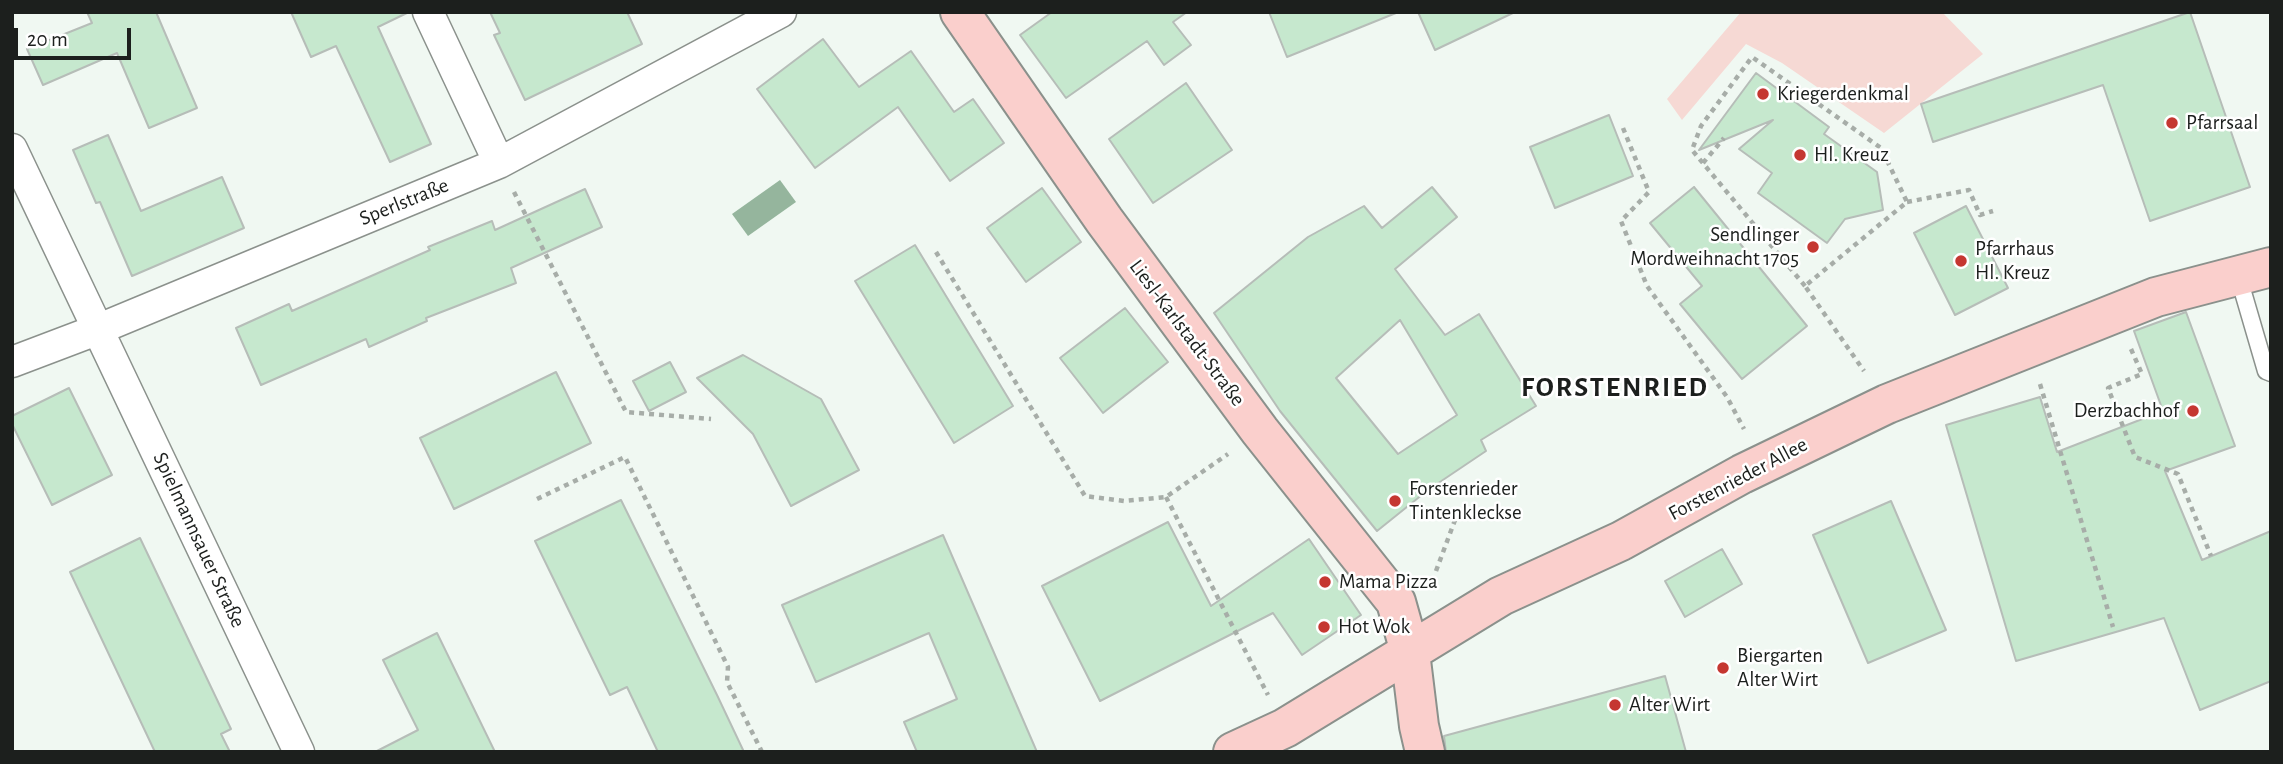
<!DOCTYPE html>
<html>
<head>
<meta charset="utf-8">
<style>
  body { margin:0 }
  #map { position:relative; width:2283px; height:764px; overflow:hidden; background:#f0f8f2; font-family:"Alegreya Sans",sans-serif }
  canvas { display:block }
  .frame { position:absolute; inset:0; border:14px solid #1c1f1d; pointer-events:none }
  .scale { position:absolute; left:14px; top:28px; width:117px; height:32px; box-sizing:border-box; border:4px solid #1c1f1d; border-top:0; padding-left:9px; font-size:21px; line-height:24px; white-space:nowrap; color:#1c1f1d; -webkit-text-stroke:5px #fff; paint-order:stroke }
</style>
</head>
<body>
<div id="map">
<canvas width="2283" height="764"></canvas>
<div class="frame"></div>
<div class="scale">20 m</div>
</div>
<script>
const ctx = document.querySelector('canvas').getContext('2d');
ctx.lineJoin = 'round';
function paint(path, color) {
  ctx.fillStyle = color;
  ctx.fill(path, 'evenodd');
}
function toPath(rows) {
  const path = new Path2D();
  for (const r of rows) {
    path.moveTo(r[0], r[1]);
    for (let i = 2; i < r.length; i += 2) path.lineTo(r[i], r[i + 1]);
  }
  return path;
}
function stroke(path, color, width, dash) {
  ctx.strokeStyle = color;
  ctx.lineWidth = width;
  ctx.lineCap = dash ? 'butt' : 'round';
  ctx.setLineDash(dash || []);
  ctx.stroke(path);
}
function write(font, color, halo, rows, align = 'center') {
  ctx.font = font + ' "Alegreya Sans",sans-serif';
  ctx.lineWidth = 5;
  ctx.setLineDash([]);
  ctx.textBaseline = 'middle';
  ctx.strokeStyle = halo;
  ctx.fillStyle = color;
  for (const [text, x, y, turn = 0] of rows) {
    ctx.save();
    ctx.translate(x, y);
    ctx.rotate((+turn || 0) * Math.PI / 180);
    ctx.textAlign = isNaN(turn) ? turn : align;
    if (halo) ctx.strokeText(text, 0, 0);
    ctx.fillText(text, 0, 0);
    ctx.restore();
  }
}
paint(toPath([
  [1741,12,1942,12,1983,54,1884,133,1782,63,1746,44,1682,120,1667,99]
]), '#f6d9d4');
paint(toPath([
  [780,180,796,202,748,236,732,214]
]), '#95b59d');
const building = toPath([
  [87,12,156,12,197,108,149,128,117,53,43,85,27,49,92,23,87,12],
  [291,12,409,12,378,27,431,144,390,162,336,46,311,57,291,12],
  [490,12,627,12,642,44,525,100,494,35,500,33,490,12],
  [1052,12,1187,12,1173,22,1191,45,1164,65,1147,41,1066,98,1020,35,1052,12],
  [1269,12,1396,12,1396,13,1287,57,1269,12],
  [1418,12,1515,12,1435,50,1418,12],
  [2190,12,2250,187,2150,221,2103,85,1933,142,1921,104,2190,12],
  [823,39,859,87,911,51,954,112,973,99,1004,143,950,181,898,107,815,168,757,89,823,39],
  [1756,73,1829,127,1824,134,1877,172,1883,210,1845,219,1827,243,1758,193,1772,173,1739,149,1773,120,1699,150,1756,73],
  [1186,83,1232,150,1153,203,1109,139,1186,83],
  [1609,115,1633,176,1555,208,1530,147,1609,115],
  [108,135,141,211,222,177,244,228,132,276,100,202,96,203,73,150,108,135],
  [1432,187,1457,217,1395,269,1445,335,1479,314,1536,406,1481,440,1486,451,1428,490,1377,531,1280,411,1214,313,1308,237,1364,206,1382,228,1432,187],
  [1400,320,1457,415,1398,454,1336,378,1400,320],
  [1694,187,1807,326,1742,379,1680,304,1702,286,1650,223,1694,187],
  [1042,188,1081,242,1026,282,987,228,1042,188],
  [585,189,602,227,511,268,516,283,426,318,427,321,369,347,366,339,261,385,236,328,289,304,292,311,430,250,428,247,492,221,495,230,585,189],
  [1966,206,2008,288,1955,315,1914,233,1966,206],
  [915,245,1013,406,954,443,855,281,915,245],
  [1125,308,1168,362,1103,413,1060,358,1125,308],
  [2186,312,2235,446,2165,471,2202,560,2271,531,2271,681,2200,710,2164,618,2016,661,1946,425,2040,397,2057,452,2163,411,2134,331,2186,312],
  [743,355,821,399,859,470,791,506,753,434,697,378,743,355],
  [670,362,686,392,649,411,633,381,670,362],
  [556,372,591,443,454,509,420,438,556,372],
  [69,388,112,475,52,505,12,424,12,416,69,388],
  [621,500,717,695,744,752,658,752,627,687,610,695,535,541,621,500],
  [1891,501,1946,630,1868,663,1813,535,1891,501],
  [1168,522,1211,606,1309,539,1361,615,1302,655,1273,613,1100,701,1042,586,1168,522],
  [943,535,1037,752,917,752,904,722,957,699,929,633,816,682,782,605,943,535],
  [140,538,231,729,221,734,230,752,155,752,70,572,140,538],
  [1722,549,1742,584,1685,617,1665,581,1722,549],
  [437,633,495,752,375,752,418,730,383,660,437,633],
  [1665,676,1686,752,1446,752,1444,736,1665,676]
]);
paint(building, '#c6e8ce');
stroke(building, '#b6bdb8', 2);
const lane = toPath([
  [2238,275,2266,371,2271,373]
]);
const street = toPath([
  [428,12,499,163],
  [12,149,299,752],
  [12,362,99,329,499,163,781,12]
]);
const secondary = toPath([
  [960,12,1104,220,1260,431,1396,602,1410,652,1419,726,1425,752],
  [1233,752,1285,728,1501,596,1621,541,1742,474,1887,404,2156,297,2271,267]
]);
stroke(lane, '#8b918c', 19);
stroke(street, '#8b918c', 33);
stroke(secondary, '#8b918c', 42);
stroke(toPath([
  [1623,128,1649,192,1621,221,1647,286,1727,397,1744,429],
  [1703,163,1724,138],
  [514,192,626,412,711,419],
  [1907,202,1969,190,1980,215,1993,211],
  [936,252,1085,496,1124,501,1166,497,1228,454],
  [1805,286,1692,150,1701,126,1752,57,1881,148,1907,202,1805,286,1864,371],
  [2131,349,2142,374,2108,388,2135,457,2178,474,2211,556],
  [2040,384,2113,627],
  [1166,497,1268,695],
  [537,499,625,457,728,667,727,682,762,752],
  [1436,571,1458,512]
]), '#a7ada8', 4.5, [5, 5]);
stroke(lane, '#fff', 16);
stroke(street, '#fff', 30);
stroke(secondary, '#facfcc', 38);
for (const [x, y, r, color] of [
  [1763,94,7,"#c53731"],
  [2172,123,7,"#c53731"],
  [1800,155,7,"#c53731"],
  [1813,247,7,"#c53731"],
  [1961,261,7,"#c53731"],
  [2193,411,7,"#c53731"],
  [1395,501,7,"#c53731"],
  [1325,582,7,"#c53731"],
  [1324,627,7,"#c53731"],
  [1723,668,7,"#c53731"],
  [1615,705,7,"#c53731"]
]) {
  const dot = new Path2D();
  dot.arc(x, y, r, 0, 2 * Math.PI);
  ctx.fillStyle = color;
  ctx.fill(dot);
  stroke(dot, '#fff', 2.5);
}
write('21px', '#1c1f1d', '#fff', [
  ["Kriegerdenkmal",1777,94],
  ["Pfarrsaal",2186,123],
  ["Hl. Kreuz",1814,155],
  ["Sendlinger",1799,235,"right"],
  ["Mordweihnacht 1705",1799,259,"right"],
  ["Pfarrhaus",1975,249],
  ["Hl. Kreuz",1975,273],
  ["Derzbachhof",2179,411,"right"],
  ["Forstenrieder",1409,489],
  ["Tintenkleckse",1409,513],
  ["Mama Pizza",1339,582],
  ["Hot Wok",1338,627],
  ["Biergarten",1737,656],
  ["Alter Wirt",1737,680],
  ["Alter Wirt",1629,705]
], 'left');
write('21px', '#1c1f1d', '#fff', [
  ["Sperlstraße",404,202,-22],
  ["Liesl-Karlstadt-Straße",1187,333,53],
  ["Forstenrieder Allee",1738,479,-28],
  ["Spielmannsauer Straße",199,540,65]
]);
ctx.letterSpacing = '2px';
write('bold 28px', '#1c1f1d', '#fff', [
  ["FORSTENRIED",1615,388]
]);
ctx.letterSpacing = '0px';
</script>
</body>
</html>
